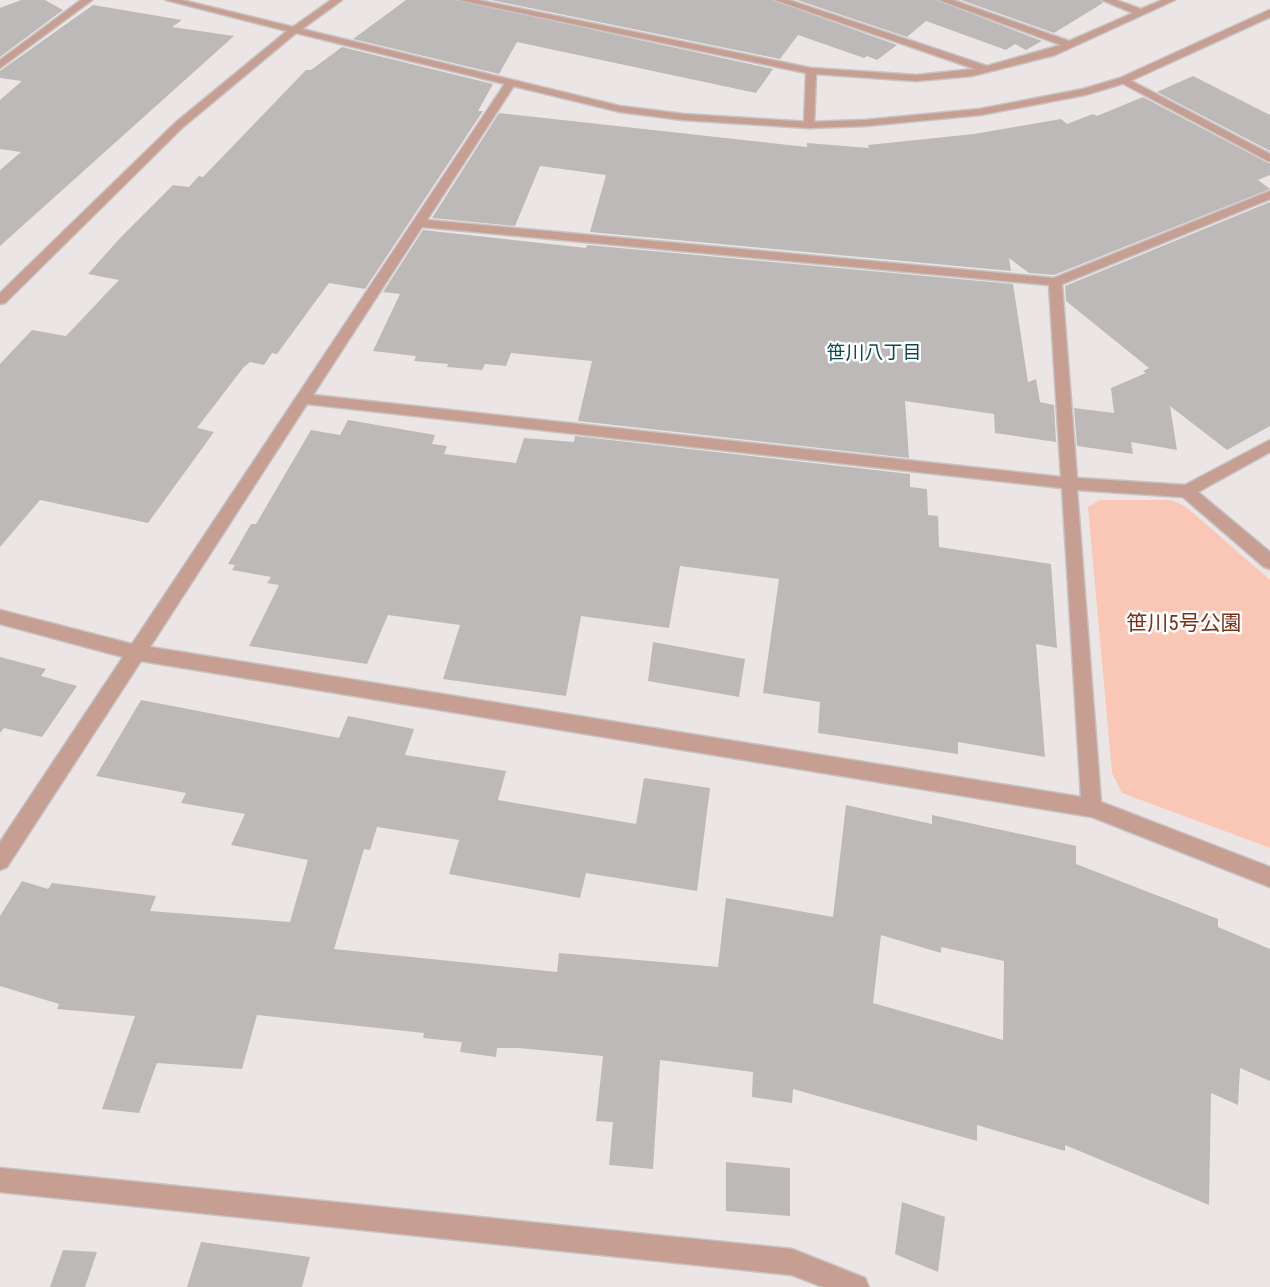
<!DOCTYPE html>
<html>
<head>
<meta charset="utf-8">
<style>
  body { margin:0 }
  canvas { display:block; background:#ebe6e5 }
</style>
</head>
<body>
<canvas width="1270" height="1287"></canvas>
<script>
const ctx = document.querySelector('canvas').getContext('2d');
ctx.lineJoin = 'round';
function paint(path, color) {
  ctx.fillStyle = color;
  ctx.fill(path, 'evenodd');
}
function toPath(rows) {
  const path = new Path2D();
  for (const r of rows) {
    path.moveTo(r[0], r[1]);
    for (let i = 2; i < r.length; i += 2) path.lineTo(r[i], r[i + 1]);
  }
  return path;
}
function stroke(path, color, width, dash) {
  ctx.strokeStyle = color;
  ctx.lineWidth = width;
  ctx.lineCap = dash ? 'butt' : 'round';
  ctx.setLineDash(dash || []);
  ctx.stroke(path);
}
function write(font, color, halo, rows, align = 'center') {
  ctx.font = font + ' "Roboto Condensed","Noto Sans JP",sans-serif';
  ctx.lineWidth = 5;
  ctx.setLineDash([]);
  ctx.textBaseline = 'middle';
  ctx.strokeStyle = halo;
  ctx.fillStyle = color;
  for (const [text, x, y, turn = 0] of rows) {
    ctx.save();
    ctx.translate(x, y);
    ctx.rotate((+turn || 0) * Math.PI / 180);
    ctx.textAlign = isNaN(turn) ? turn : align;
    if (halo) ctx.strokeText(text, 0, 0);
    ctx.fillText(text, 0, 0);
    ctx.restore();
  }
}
paint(toPath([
  [1100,500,1171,500,1185,506,1270,580,1270,848,1122,793,1112,773,1088,507]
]), '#fac7b7');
paint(toPath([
  [21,0,45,0,63,10,0,57,0,8],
  [406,0,456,0,773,69,756,93,517,42,499,74,353,39],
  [491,0,772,0,897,45,877,60,867,56,864,58,798,35,780,59],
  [797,0,936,0,1042,41,1026,50,1015,44,1006,50,926,21,907,37],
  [961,0,1100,0,1103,3,1054,33],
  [93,5,182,20,172,27,234,36,0,246,0,170,21,152,0,149,0,100,22,81,0,78,0,71],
  [342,47,493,84,478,111,483,111,365,289,329,283,277,354,272,353,264,365,250,362,243,368,197,428,214,432,148,523,40,500,0,547,0,364,32,330,66,336,119,280,88,274,120,238,173,185,189,187,199,176,203,177,306,70,311,70],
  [1193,76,1270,115,1270,151,1157,92],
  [1143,97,1270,164,1270,175,1258,180,1270,189,1054,275,1029,273,1009,258,1011,271,590,232,606,175,540,166,515,226,432,218,499,113,807,147,807,143,869,148,868,145,974,134,1061,119,1067,124,1093,114,1097,116],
  [1270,202,1270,426,1227,450,1170,406,1177,450,1131,442,1133,454,1077,446,1074,408,1114,413,1111,388,1146,373,1143,371,1149,368,1066,301,1065,286],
  [423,230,586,248,587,245,1013,284,1028,382,1036,379,1040,402,1054,405,1056,442,995,433,994,414,905,401,909,458,578,421,592,361,511,353,506,366,485,364,482,370,447,367,448,364,414,361,416,356,373,351,400,294,383,292],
  [348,420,435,435,432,444,447,446,444,454,516,463,524,438,574,442,575,436,910,474,910,487,927,489,928,515,938,516,939,547,1051,564,1057,648,1036,644,1045,757,958,742,958,754,818,733,820,702,763,693,779,579,680,566,669,628,581,616,566,696,443,679,460,625,388,615,367,664,249,646,279,585,267,583,271,577,232,570,235,565,228,564,251,524,256,524,311,430,340,435],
  [653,642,745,659,739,697,648,681],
  [0,657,46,669,41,676,77,686,42,737,4,728,0,733],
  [141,700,339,738,348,716,414,729,405,755,506,771,498,800,636,824,644,778,710,788,697,891,586,873,580,898,449,874,459,840,377,827,370,850,364,849,334,949,557,972,559,953,718,967,726,898,833,917,846,805,932,824,932,815,1076,846,1076,864,1218,919,1218,927,1270,949,1270,1081,1240,1068,1238,1105,1211,1093,1209,1205,1065,1145,1065,1151,977,1125,977,1141,793,1089,792,1103,752,1097,753,1072,660,1060,653,1169,609,1165,613,1122,596,1121,603,1056,519,1048,497,1048,496,1057,460,1052,462,1042,423,1038,424,1033,257,1015,242,1069,157,1063,139,1113,102,1109,135,1016,57,1009,59,1004,0,986,0,916,22,881,48,889,52,883,156,896,150,911,290,922,308,860,231,845,245,814,181,803,186,793,96,776],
  [881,935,941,953,941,947,1004,961,1003,1040,873,1003],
  [726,1162,790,1168,790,1216,726,1211],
  [902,1202,945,1217,938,1272,895,1254],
  [201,1242,310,1257,302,1287,187,1287],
  [63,1250,97,1252,85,1287,50,1287]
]), '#bdb9b8');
const service = toPath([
  [459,0,478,0,811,68,916,75,975,69,775,0,789,0,987,66,1061,45,939,0,953,0,1069,41,1133,13,1102,0,1116,0,1141,9,1162,0,1175,0,1055,55,972,76,916,81,816,74,814,125,809,128,804,125,806,73,459,0]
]);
const minor = toPath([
  [81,0,92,0,0,68,0,60,81,0],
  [1124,77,1270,154,1270,162,1120,82,1119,80,1124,77],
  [506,82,515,84,427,220,1054,278,1270,191,1270,199,1062,284,1077,478,1185,485,1270,440,1270,452,1198,492,1270,552,1270,569,1264,567,1183,497,1077,490,1101,802,1270,867,1270,887,1092,817,141,661,7,867,0,870,0,842,123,657,0,624,0,610,132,644,506,82],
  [422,227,1049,285,1061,477,313,395,422,227],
  [307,404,1062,488,1081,797,150,647,307,404],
  [0,1168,792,1249,865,1278,869,1287,823,1287,792,1275,0,1192,0,1168]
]);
const tertiary = toPath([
  [166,0,182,0,293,27,331,0,342,0,302,29,620,106,683,114,809,122,865,120,980,109,1083,89,1120,78,1267,11,1270,10,1270,17,1128,82,1085,95,980,115,865,126,809,128,683,120,620,112,296,33,183,127,5,303,0,304,0,293,175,123,287,31,166,0]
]);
stroke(service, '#c7c3c2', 3);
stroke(minor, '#c7c3c2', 3);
stroke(tertiary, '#c7c3c2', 3);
paint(service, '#c69e92');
paint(minor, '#c69e92');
paint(tertiary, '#c69e92');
write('19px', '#0a4952', '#fff', [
  ["笹川八丁目",874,354]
]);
write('21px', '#7e3017', '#fff', [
  ["笹川5号公園",1184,625]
]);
</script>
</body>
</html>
